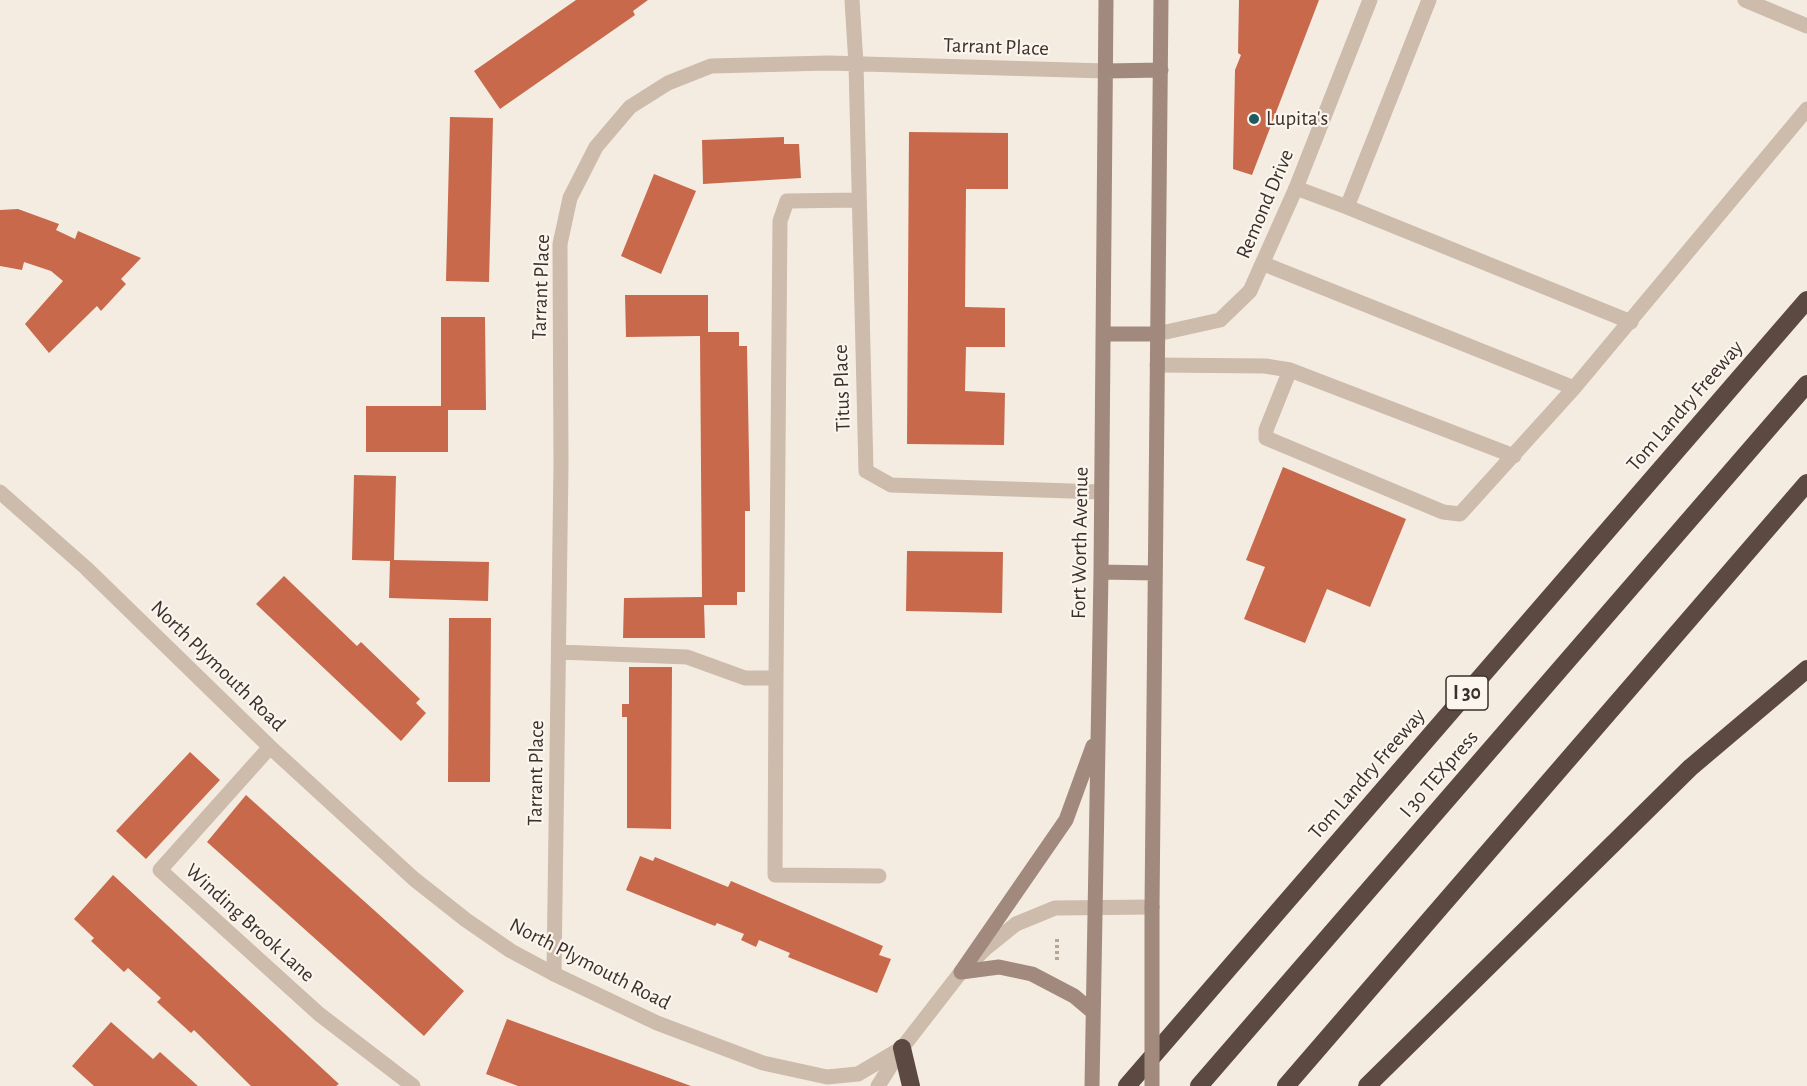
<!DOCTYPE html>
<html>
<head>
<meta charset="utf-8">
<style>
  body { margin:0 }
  canvas { display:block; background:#f4ebe1 }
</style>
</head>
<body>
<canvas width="1807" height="1086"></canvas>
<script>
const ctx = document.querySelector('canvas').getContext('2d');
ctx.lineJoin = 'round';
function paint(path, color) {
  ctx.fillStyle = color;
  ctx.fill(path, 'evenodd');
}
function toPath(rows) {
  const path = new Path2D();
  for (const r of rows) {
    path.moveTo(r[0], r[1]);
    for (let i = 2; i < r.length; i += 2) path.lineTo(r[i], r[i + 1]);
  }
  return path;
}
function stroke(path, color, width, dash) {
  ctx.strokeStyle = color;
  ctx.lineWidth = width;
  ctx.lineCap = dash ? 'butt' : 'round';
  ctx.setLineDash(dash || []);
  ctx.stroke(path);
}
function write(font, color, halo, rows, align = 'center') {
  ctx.font = font + ' "Alegreya Sans",sans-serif';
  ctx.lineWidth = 4.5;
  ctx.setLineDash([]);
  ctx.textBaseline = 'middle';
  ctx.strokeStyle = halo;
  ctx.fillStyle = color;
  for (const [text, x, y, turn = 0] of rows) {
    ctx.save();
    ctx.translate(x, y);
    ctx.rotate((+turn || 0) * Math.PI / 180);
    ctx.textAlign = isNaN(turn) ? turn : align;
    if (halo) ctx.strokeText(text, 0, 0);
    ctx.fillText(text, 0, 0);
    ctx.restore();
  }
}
paint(toPath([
  [576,0,648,0,633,11,635,15,500,109,474,71],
  [1239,0,1319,0,1252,175,1233,169,1235,70,1241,55,1238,53],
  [450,117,493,118,489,282,446,281],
  [909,132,1008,133,1008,189,966,189,965,307,1005,308,1005,347,966,347,965,391,1005,393,1004,445,907,444],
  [784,137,784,144,799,144,801,178,703,184,702,140],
  [654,174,696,191,661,274,621,256],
  [18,209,59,224,56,230,75,239,78,231,141,258,121,279,126,284,101,311,97,306,49,353,25,324,63,281,51,271,24,262,22,270,0,266,0,210],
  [625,295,708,295,708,332,739,332,739,346,747,346,750,511,745,511,745,592,737,592,737,605,704,605,705,638,623,638,624,598,702,597,700,336,626,337],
  [441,317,485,317,486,410,448,410,448,452,366,452,366,406,441,406],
  [1283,467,1406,519,1370,607,1327,589,1305,643,1244,619,1265,567,1246,560],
  [354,475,396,476,394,560,489,562,488,601,389,598,390,561,352,560],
  [907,551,1003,552,1002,613,906,611],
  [284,576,357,646,361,642,420,699,416,703,426,713,401,741,256,604],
  [449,618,491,618,490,782,448,782],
  [629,667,672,667,671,829,627,828,627,717,622,717,622,704,629,704],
  [190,752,220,780,146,859,116,831],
  [246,795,464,991,424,1036,207,842],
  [640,856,653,861,655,857,728,887,731,881,883,946,879,955,891,959,877,993,788,957,790,953,759,940,756,947,741,940,744,934,717,923,715,926,626,890],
  [113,875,339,1084,336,1086,251,1086,194,1030,191,1033,157,1002,161,998,128,968,124,972,91,941,94,938,74,919],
  [507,1019,691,1086,518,1086,486,1074],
  [111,1022,153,1059,160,1052,198,1086,94,1086,72,1066]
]), '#c8694b');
stroke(toPath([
  [1057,939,1057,963]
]), '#b9a596', 4, [3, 3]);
stroke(toPath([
  [852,0,856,64,866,471,891,485,1101,492],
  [1745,0,1807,26],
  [1296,188,1347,207,1429,0],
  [1347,207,1631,322],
  [1264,264,1574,388,1807,109],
  [1157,365,1265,366,1290,370,1514,456],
  [1290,370,1266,430,1266,438,1443,512,1460,514,1574,388],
  [559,652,687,657,745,678,776,678,780,221,787,201,858,200],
  [776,678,775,875,879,876],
  [270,747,160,870,319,1014,413,1086],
  [554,974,561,465,560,244,570,198,596,147,630,107,668,83,711,66,829,63,1106,71],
  [878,1086,902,1048]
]), '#cdbbac', 15);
stroke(toPath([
  [1157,334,1220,320,1250,291,1296,188,1370,0]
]), '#cdbbac', 15);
stroke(toPath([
  [0,492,86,568,270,747,414,879,466,920,511,951,554,974,657,1023,763,1063,827,1077,858,1074,902,1048,961,972,985,949,1016,924,1055,908,1152,907]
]), '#cdbbac', 15);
stroke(toPath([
  [1106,71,1161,70],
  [1103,334,1157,334],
  [1101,572,1155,573],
  [1152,907,1161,0],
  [961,972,1066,820,1093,746],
  [961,972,999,967,1032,974,1074,996,1093,1012],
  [1092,1086,1101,572,1106,0]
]), '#a18a7d', 15);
stroke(toPath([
  [902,1048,911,1086],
  [1127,1086,1807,300],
  [1199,1086,1807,384],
  [1286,1086,1807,483],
  [1367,1086,1691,767,1807,669]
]), '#5c4a42', 18);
stroke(toPath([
  [1152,907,1152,1086]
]), '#a18a7d', 15);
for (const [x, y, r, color] of [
  [1254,119,6,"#1f5a5e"]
]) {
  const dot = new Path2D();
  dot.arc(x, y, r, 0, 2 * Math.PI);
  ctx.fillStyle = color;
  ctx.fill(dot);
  stroke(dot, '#fbf5ee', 2);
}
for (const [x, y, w] of [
  [1467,693,42]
]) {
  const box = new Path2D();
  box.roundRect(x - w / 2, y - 17, w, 34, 4.5);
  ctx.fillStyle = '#fbf5ee';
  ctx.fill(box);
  stroke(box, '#3b302b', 1.5);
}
write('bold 20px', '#3b302b', null, [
  ["I 30",1467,693]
]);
write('21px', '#3b302b', '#fbf5ee', [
  ["Tarrant Place",996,47,2],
  ["Remond Drive",1265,204,-67],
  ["Tarrant Place",541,287,-88],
  ["Titus Place",842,388,-92],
  ["Tom Landry Freeway",1685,406,-49],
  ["Fort Worth Avenue",1080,543,-89],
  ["North Plymouth Road",218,666,44],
  ["Tarrant Place",536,773,-89],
  ["Tom Landry Freeway",1367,774,-49],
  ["I 30 TEXpress",1439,774,-49],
  ["Winding Brook Lane",250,923,42],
  ["North Plymouth Road",590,964,27]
]);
write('21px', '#3b302b', '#fbf5ee', [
  ["Lupita's",1266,119]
], 'left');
</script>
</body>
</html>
